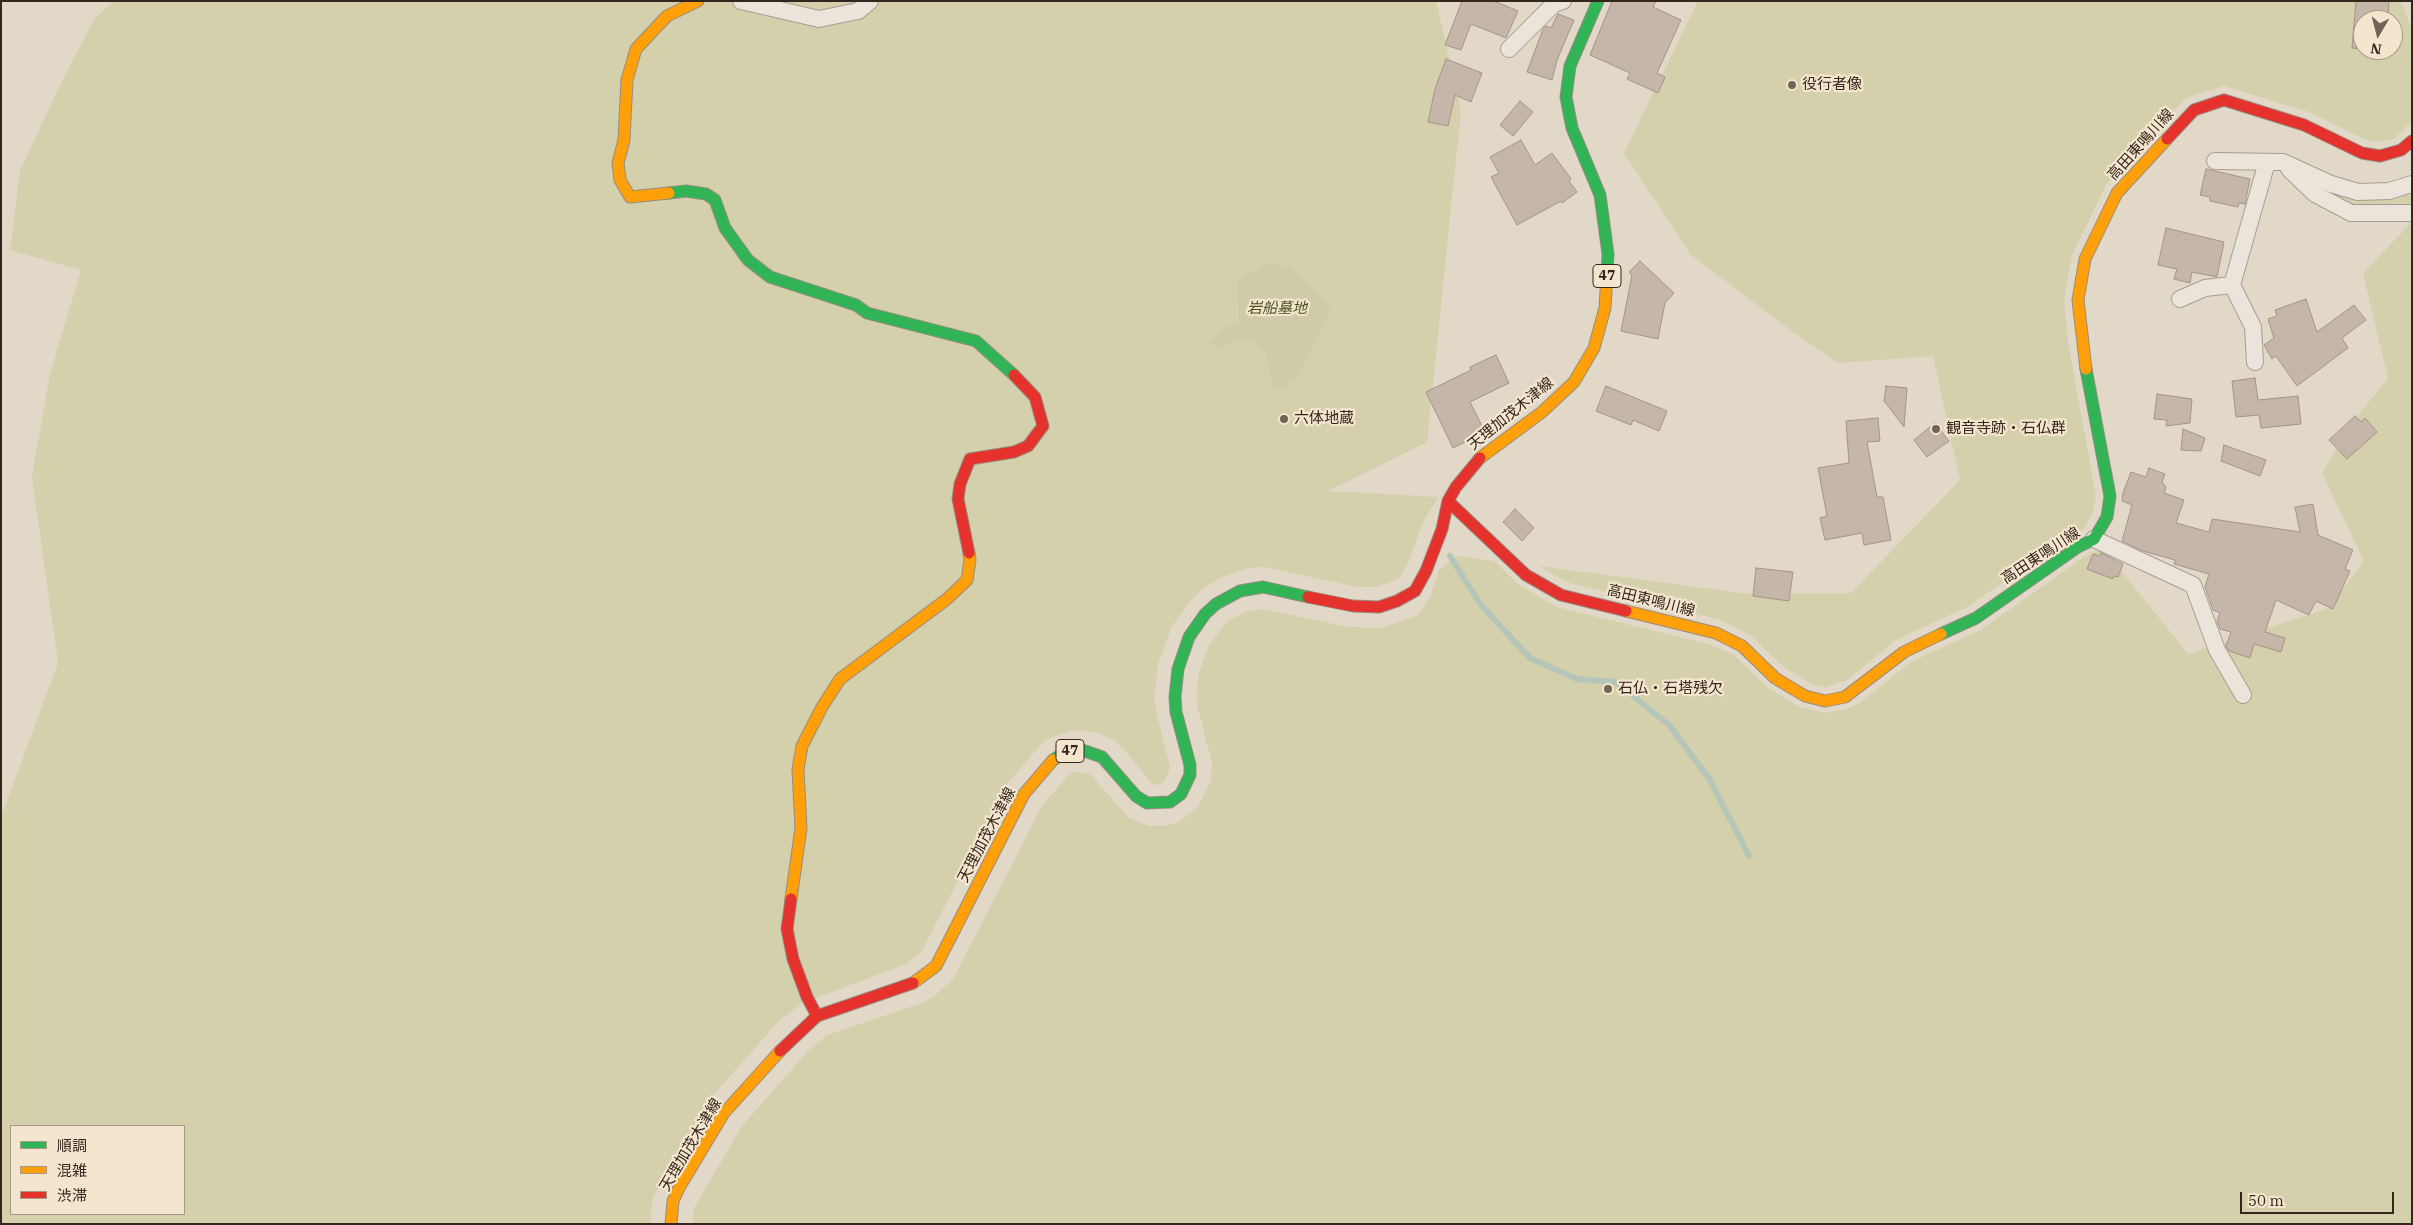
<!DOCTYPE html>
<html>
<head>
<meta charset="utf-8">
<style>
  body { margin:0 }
  #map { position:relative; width:2413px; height:1225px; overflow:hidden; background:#e2d8c8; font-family:"IBM Plex Serif","Noto Sans JP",serif }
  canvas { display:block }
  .frame { position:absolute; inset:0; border:2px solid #34261c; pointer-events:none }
  .legend { position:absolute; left:10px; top:1125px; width:175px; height:90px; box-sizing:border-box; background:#f4e6ce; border:1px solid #a79987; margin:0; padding:6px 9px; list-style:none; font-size:15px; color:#34261c }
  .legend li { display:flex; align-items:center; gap:10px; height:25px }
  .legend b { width:25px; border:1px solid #a79987 }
  .north { position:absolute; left:2353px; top:10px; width:50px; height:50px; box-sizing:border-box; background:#f4e6ce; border:1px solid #a79987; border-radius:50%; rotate:188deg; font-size:14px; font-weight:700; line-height:20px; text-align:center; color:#34261c }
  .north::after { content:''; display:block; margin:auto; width:18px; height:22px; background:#716458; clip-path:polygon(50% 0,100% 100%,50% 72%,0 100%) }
  .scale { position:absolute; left:2240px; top:1192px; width:154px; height:22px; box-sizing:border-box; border:2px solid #34261c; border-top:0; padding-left:6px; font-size:15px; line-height:18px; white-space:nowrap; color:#34261c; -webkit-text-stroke:4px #f4e6ce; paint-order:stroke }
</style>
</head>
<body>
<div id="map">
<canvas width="2413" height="1225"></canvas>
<div class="frame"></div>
<ul class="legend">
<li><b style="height:6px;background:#30b455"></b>順調</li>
<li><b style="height:6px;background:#ff9f0a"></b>混雑</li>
<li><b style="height:6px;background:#e5322d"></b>渋滞</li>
</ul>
<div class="north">N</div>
<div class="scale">50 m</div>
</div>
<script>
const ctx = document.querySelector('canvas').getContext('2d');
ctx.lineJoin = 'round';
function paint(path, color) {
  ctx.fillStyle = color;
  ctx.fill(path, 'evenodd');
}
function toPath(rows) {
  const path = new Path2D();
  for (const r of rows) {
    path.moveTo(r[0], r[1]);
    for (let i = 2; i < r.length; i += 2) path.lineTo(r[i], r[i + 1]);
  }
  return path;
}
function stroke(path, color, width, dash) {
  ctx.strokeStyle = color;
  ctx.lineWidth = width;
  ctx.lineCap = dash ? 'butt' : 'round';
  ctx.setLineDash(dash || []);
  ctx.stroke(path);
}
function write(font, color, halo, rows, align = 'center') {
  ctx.font = font + ' "IBM Plex Serif","Noto Sans JP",serif';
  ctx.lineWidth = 4.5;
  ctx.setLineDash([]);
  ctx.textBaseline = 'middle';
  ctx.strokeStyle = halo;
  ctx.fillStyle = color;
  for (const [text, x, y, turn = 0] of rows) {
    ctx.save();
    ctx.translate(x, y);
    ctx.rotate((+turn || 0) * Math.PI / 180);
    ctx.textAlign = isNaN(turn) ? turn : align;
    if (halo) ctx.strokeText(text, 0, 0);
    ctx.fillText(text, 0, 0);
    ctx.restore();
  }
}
paint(toPath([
  [114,1,1436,1,1461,111,1427,442,1328,491,1439,497,1424,520,1408,563,1400,577,1389,583,1376,587,1357,587,1264,567,1248,568,1220,578,1204,588,1190,601,1171,628,1158,665,1154,697,1157,715,1170,767,1165,781,1159,785,1152,784,1125,750,1113,740,1099,733,1083,730,1069,731,1044,741,1008,783,921,953,904,965,802,1003,778,1022,708,1101,654,1195,650,1216,651,1224,1,1224,1,817,58,663,32,477,50,374,81,270,10,250,20,171,62,81,95,18],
  [11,1126,184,1126,184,1214,11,1214],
  [1698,1,2401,1,2412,30,2412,121,2395,138,2379,142,2366,140,2309,112,2224,86,2186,98,2106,185,2072,255,2064,300,2069,348,2096,496,2093,512,2084,529,2071,535,1969,606,1896,640,1847,680,1825,687,1811,684,1784,667,1750,635,1721,620,1566,582,1539,566,1749,594,1851,593,1960,480,1933,356,1838,363,1794,333,1690,254,1624,153],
  [2363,20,2393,20,2393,50,2363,50],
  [2412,190,2412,207,2363,207,2339,201,2331,193,2365,200],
  [2412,222,2412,1224,693,1224,694,1208,742,1126,807,1052,827,1035,919,1004,933,997,953,979,1042,806,1069,775,1076,771,1090,774,1129,818,1150,826,1165,826,1179,822,1198,807,1211,780,1212,763,1198,708,1196,697,1199,673,1208,647,1221,629,1229,620,1247,611,1262,609,1349,627,1382,628,1418,615,1430,597,1439,570,1458,556,1494,561,1518,584,1557,607,1712,645,1735,656,1768,688,1800,707,1825,713,1850,708,1861,702,1911,662,1982,629,2084,557,2103,548,2188,654,2329,608,2364,561,2322,473,2356,418,2388,378,2363,273]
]), '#d4d0ab');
paint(toPath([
  [1265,263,1291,268,1331,309,1298,378,1281,389,1273,385,1265,352,1254,341,1230,341,1221,351,1209,342,1230,325,1239,325,1237,282]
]), '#cecaaa');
stroke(toPath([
  [1450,556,1481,605,1530,658,1577,679,1616,682,1670,726,1710,780,1749,856]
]), '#b5c6b9', 6);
const building = toPath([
  [1462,1,1494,1,1518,11,1506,38,1471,24,1461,50,1445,45,1462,1],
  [1612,1,1656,1,1653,7,1681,20,1657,73,1665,77,1658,93,1627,79,1630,73,1590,55,1612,1],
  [2356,1,2389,1,2388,20,2363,20,2363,49,2352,48,2356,1],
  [1558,14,1574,20,1557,60,1552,80,1527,72,1543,29,1546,26,1551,28,1558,14],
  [1446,59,1482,73,1471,102,1455,95,1448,126,1428,122,1435,89,1446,59],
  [1520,101,1533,112,1513,136,1500,125,1520,101],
  [1521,140,1535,165,1552,153,1571,179,1569,181,1577,192,1562,203,1561,201,1517,225,1491,177,1499,173,1490,157,1521,140],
  [2206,169,2250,179,2245,204,2239,203,2238,207,2210,201,2210,197,2200,195,2206,169],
  [2166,228,2224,242,2217,277,2192,272,2190,283,2174,279,2177,269,2158,265,2166,228],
  [1640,261,1674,293,1665,303,1658,339,1621,331,1632,275,1629,272,1640,261],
  [2306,299,2317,332,2354,305,2366,320,2342,338,2348,348,2297,386,2276,356,2272,359,2264,345,2274,338,2268,319,2277,316,2275,310,2306,299],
  [1496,355,1509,383,1470,402,1485,432,1453,448,1426,392,1471,370,1470,367,1496,355],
  [2255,378,2258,400,2298,396,2301,424,2261,428,2259,415,2236,417,2232,381,2255,378],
  [1606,386,1667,411,1659,431,1633,420,1631,425,1596,411,1606,386],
  [1886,386,1907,388,1904,427,1884,401,1886,386],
  [2157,394,2192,399,2190,423,2166,426,2167,420,2154,419,2157,394],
  [2355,416,2361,422,2365,418,2377,432,2347,459,2329,440,2355,416],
  [1878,418,1880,441,1867,442,1877,497,1883,497,1891,540,1864,545,1862,533,1825,540,1820,518,1827,516,1818,468,1849,463,1846,421,1878,418],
  [1935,423,1949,441,1927,457,1914,440,1935,423],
  [2183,429,2205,438,2201,451,2181,450,2183,429],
  [2224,445,2266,460,2260,476,2221,461,2224,445],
  [2149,468,2165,474,2162,482,2166,487,2164,493,2184,500,2176,523,2209,532,2212,519,2300,532,2295,507,2313,504,2318,535,2353,550,2345,569,2350,571,2333,609,2316,601,2309,615,2276,600,2265,632,2285,638,2281,652,2254,644,2250,658,2229,651,2226,646,2231,632,2220,629,2217,621,2220,613,2213,610,2205,587,2209,574,2174,564,2175,560,2143,551,2122,541,2132,505,2122,501,2123,493,2131,472,2146,477,2149,468],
  [1515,509,1534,528,1522,541,1503,522,1515,509],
  [2101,553,2123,564,2118,577,2114,576,2113,579,2087,569,2093,554,2100,556,2101,553],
  [1756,568,1793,572,1789,601,1753,596,1756,568]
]);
paint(building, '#c5b6a9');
stroke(building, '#a29488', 1);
const street = toPath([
  [741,1,819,19,858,11,870,1],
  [1509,49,1554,4,1563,1],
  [2215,161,2283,162,2331,184,2358,192,2389,191,2412,184],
  [2289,169,2315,194,2351,213,2412,213],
  [2232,285,2253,327,2255,362],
  [2180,299,2205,288,2232,285,2267,162],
  [2094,539,2193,585,2217,650,2243,695]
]);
const fast = toPath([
  [1598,1,1570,66,1566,97,1572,128,1600,195,1608,254,1607,274],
  [669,193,686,191,706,194,715,200,725,228,748,260,770,277,856,305,867,313,976,341,1014,375],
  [1941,634,1976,618,2078,547,2094,539,2107,517,2110,496,2086,369],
  [1053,760,1064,753,1082,750,1102,757,1136,796,1147,803,1170,802,1181,794,1190,775,1190,765,1176,712,1175,697,1178,669,1189,637,1205,614,1216,604,1240,591,1263,587,1308,597]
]);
const slow = toPath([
  [669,193,630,197,620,180,618,163,624,140,627,80,636,49,667,16,698,1],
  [2086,369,2078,300,2085,259,2117,193,2167,139],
  [1480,458,1542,412,1574,382,1594,348,1605,308,1607,274],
  [1626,611,1716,633,1742,646,1775,678,1805,696,1825,701,1845,697,1904,652,1941,634],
  [791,899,801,828,798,769,802,746,822,707,840,679,947,599,967,580,970,560,969,553],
  [913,983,936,966,1024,794,1053,760],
  [671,1224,673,1201,679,1188,724,1113,780,1051]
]);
const jam = toPath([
  [2167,139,2194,110,2224,100,2304,125,2362,153,2380,156,2401,150,2412,141],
  [1448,501,1526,575,1561,595,1626,611],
  [969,553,958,499,960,484,970,459,1014,452,1028,446,1043,426,1035,397,1014,375],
  [1308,597,1353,606,1379,607,1397,601,1415,591,1426,571,1442,529,1448,501,1456,487,1480,458],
  [791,899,787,929,793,959,807,997,817,1016],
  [780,1051,817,1016,913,983]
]);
stroke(street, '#a79d92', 18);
stroke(fast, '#968d82', 13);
stroke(slow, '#968d82', 13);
stroke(jam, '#968d82', 13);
stroke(street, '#eae4db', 16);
stroke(fast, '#30b455', 11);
stroke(slow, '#ff9f0a', 11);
stroke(jam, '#e5322d', 11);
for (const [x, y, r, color] of [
  [1792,85,5,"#716458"],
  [1284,419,5,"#716458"],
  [1936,429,5,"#716458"],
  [1608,689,5,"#716458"]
]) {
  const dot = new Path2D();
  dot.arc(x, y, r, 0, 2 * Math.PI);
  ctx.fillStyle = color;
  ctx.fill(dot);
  stroke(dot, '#f4e6ce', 2);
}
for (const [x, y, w] of [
  [1607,276,28],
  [1070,751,28]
]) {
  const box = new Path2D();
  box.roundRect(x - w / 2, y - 11.5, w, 23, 4);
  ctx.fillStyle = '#f4e6ce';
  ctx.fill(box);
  stroke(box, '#34261c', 1);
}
write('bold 14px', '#34261c', null, [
  ["47",1607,276],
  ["47",1070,751]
]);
write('15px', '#34261c', '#f4e6ce', [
  ["役行者像",1802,85],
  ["六体地蔵",1294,419],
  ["観音寺跡・石仏群",1946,429],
  ["石仏・石塔残欠",1618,689]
], 'left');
write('15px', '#34261c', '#f4e6ce', [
  ["高田東鳴川線",2141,145,-48],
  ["天理加茂木津線",1511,414,-39],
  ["高田東鳴川線",2041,556,-33],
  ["高田東鳴川線",1651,601,14],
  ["天理加茂木津線",987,835,-62],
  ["天理加茂木津線",691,1145,-59]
]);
write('italic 15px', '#495023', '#f4e6ce', [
  ["岩船墓地",1277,309]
]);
</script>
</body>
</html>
